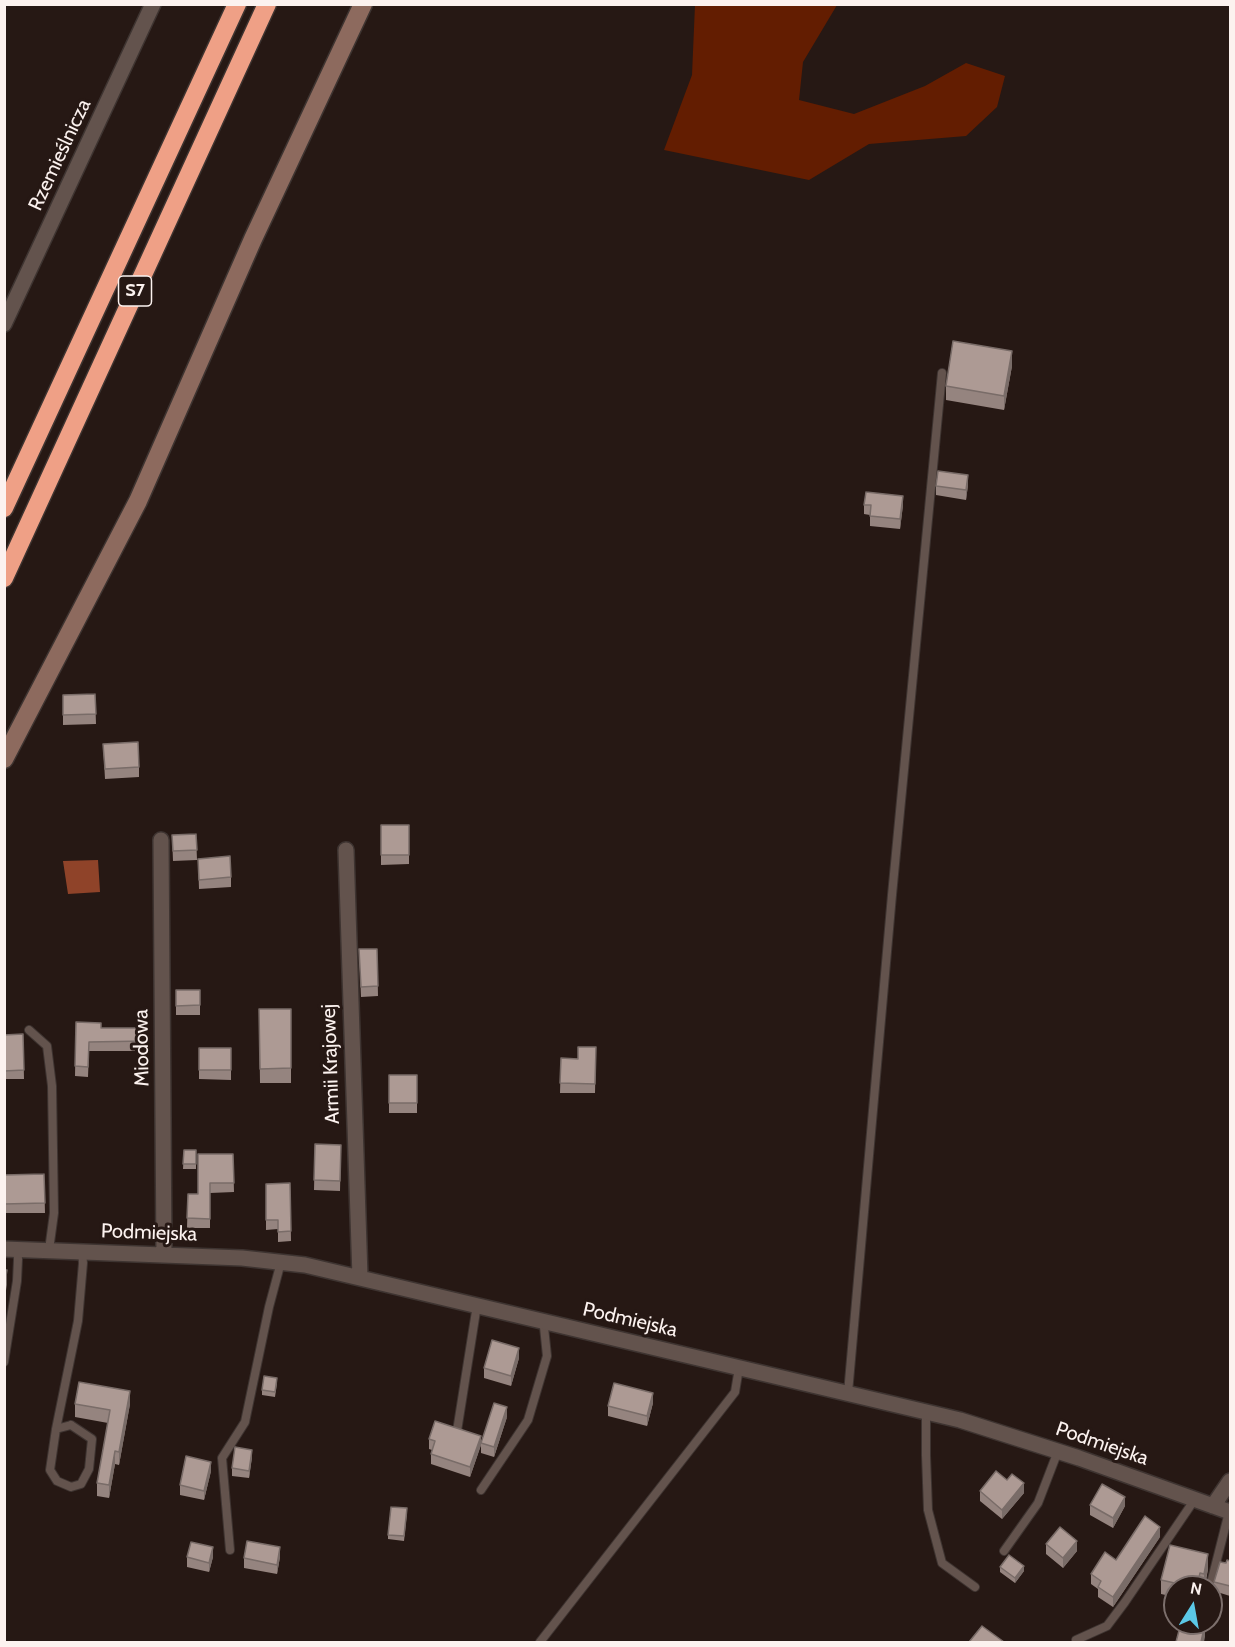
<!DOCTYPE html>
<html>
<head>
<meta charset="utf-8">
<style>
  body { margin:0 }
  #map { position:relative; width:1235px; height:1647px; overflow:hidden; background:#261814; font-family:Cabin,sans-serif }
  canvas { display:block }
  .frame { position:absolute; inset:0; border:6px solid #fcf2ef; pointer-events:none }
  .north { position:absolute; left:1163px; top:1575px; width:60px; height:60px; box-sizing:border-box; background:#261814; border:2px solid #7c6f6c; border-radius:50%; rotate:11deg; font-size:16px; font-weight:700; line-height:24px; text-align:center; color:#fcf2ef }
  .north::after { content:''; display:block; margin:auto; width:21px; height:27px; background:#5bc8e6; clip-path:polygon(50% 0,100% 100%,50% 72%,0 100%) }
</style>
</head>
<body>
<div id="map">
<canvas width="1235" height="1647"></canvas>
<div class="frame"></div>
<div class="north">N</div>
</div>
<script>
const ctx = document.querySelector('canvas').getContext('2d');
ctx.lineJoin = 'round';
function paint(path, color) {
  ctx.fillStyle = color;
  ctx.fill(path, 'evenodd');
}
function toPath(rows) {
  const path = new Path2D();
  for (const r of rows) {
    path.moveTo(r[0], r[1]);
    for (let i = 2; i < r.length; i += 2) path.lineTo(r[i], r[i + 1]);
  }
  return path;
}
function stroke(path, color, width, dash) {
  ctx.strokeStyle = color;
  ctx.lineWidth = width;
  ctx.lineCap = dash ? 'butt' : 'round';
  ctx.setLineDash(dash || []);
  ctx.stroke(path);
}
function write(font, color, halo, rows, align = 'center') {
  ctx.font = font + ' Cabin,sans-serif';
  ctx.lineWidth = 6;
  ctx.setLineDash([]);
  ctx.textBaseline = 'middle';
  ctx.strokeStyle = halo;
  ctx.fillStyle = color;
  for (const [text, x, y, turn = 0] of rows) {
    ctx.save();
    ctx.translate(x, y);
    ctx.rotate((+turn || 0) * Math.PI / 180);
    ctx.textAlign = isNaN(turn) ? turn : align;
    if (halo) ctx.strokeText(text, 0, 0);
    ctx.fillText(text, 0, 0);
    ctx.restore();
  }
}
paint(toPath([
  [695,5,837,5,803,62,799,100,854,114,925,86,966,63,1005,76,997,107,966,136,869,144,809,180,664,150,692,75]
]), '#631d01');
paint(toPath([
  [98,860,100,892,68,894,63,861]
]), '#8f4329');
const lane = toPath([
  [29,1030,47,1046,52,1086,54,1213,49,1250],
  [4,1362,17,1281,18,1259,17,1249],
  [848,1393,892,895,942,373],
  [926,1412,926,1455,928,1510,942,1563,975,1587],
  [71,1425,92,1439,89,1469,81,1484,71,1487,57,1481,50,1470,56,1429,71,1425],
  [56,1429,78,1321,83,1263,82,1252],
  [457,1431,477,1305],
  [481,1490,528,1420,547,1356,544,1327,546,1322],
  [230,1550,222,1458,245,1422,269,1307,281,1262],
  [1004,1551,1038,1503,1058,1451],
  [1210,1587,1229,1512],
  [1076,1640,1107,1626,1125,1602,1195,1499],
  [540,1642,735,1392,739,1368]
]);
const street = toPath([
  [4,324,153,4],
  [161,840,164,1255],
  [346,850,360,1277],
  [4,1249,242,1258,305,1265,960,1420,1079,1458,1230,1512],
  [1213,1506,1230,1481]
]);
const secondary = toPath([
  [4,759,138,501,253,239,363,4]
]);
const highway = toPath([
  [4,508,237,4],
  [4,578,267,4]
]);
stroke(lane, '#3e3431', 10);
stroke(street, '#3e3431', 18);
stroke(secondary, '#3e3431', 21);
stroke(highway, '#3e3431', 21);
stroke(lane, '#63534d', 8);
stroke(street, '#63534d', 15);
stroke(secondary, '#8d6a5e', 18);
stroke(highway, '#efa086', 18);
paint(toPath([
  [1012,366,1004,410,946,400,946,386],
  [968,485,966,500,936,495,936,486],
  [864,505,903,505,900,529,870,526,870,515,864,514],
  [95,694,96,724,63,725,63,695],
  [103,744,139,767,139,777,105,779],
  [381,825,409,825,409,864,381,865],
  [196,834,197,860,173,861,172,835],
  [198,859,231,877,231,887,199,889],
  [359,949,377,949,378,996,361,997],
  [176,990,200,990,200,1015,176,1015],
  [259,1009,291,1009,291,1083,260,1083],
  [76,1022,101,1028,143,1028,143,1051,89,1051,88,1077,75,1076],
  [23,1034,24,1079,4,1079,4,1035],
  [596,1047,595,1093,560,1093,561,1058,578,1059],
  [199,1048,231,1048,231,1080,199,1079],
  [389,1075,417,1075,417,1113,389,1113],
  [315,1144,341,1145,340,1191,314,1190],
  [184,1150,196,1150,196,1169,183,1169],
  [233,1154,234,1192,210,1193,210,1228,187,1228,188,1194,198,1194],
  [44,1174,45,1213,4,1213,4,1175],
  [290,1183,291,1241,278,1242,278,1229,266,1230,266,1184],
  [519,1358,511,1386,484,1378,484,1368],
  [277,1383,275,1397,262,1395,262,1390],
  [653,1403,647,1426,608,1416,608,1406],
  [75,1404,130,1404,119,1465,115,1464,109,1498,97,1496,97,1483,108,1423,75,1417],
  [507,1417,494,1457,481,1453,481,1443],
  [429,1439,481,1445,470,1477,431,1464,431,1454,432,1450,429,1449],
  [252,1457,249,1478,232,1476,232,1468],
  [211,1471,204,1500,180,1495,180,1485],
  [980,1491,1024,1493,1002,1519,980,1501],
  [1090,1505,1125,1506,1113,1528,1090,1515],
  [407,1513,404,1541,388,1539,388,1535],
  [1160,1537,1113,1607,1098,1597,1098,1589,1091,1584,1091,1574,1116,1560],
  [1046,1544,1077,1551,1063,1568,1046,1554],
  [187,1557,213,1557,209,1572,187,1567],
  [280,1557,277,1574,244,1568,244,1558],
  [1230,1561,1230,1596,1214,1591,1214,1582,1226,1563],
  [1000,1567,1024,1571,1015,1583,1000,1572],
  [1208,1569,1205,1587,1175,1587,1175,1597,1161,1594,1161,1580]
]), '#95847f');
paint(toPath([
  [1012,351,1012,366,1004,410,1004,396],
  [968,475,968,485,966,500,966,490],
  [903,496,903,505,900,529,900,519],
  [7,1270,7,1285,4,1302,4,1288],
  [519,1348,519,1358,511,1386,511,1376],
  [130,1391,130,1404,119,1465,119,1452],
  [653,1393,653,1403,647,1426,647,1416],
  [507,1407,507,1417,494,1457,494,1447],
  [481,1436,481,1445,470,1477,470,1467],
  [252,1450,252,1457,249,1478,249,1471],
  [115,1451,115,1464,109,1498,109,1485],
  [211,1462,211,1471,204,1500,204,1491],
  [1024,1483,1024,1493,1002,1519,1002,1510],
  [1125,1497,1125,1506,1113,1528,1113,1518],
  [1160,1527,1160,1537,1113,1607,1113,1597],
  [1077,1541,1077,1551,1063,1568,1063,1558],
  [213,1547,213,1557,209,1572,209,1563],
  [280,1547,280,1557,277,1574,277,1565],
  [1208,1554,1208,1569,1204,1587,1204,1574],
  [1024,1566,1024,1571,1015,1583,1015,1578],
  [1200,1573,1200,1587,1197,1587],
  [1205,1624,1205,1637,1204,1642,1201,1642]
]), '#796c68');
const building = toPath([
  [953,341,1012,351,1004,396,946,386,953,341],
  [938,471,968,475,966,490,936,486,938,471],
  [866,492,903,496,900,519,870,516,871,505,864,505,866,492],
  [95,694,96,714,63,715,63,695,95,694],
  [138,742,139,767,105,769,103,744,138,742],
  [381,825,409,825,409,855,381,855,381,825],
  [196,834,197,850,173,851,172,835,196,834],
  [230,856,231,877,199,880,198,859,230,856],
  [359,949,377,949,378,986,361,987,359,949],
  [176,990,200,990,200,1005,176,1006,176,990],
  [259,1009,291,1009,291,1068,260,1069,259,1009],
  [76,1022,101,1023,101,1028,143,1028,143,1041,89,1042,88,1067,75,1066,76,1022],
  [23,1034,24,1070,4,1071,4,1035,23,1034],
  [578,1047,596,1047,595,1084,560,1083,561,1058,578,1059,578,1047],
  [199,1048,231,1048,231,1070,199,1070,199,1048],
  [389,1075,417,1075,417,1103,389,1103,389,1075],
  [315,1144,341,1145,340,1181,314,1180,315,1144],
  [184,1150,196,1150,196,1164,183,1164,184,1150],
  [198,1154,233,1154,234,1183,210,1183,210,1219,187,1218,188,1194,198,1194,198,1154],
  [44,1174,45,1203,4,1204,4,1175,44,1174],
  [290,1183,291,1231,278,1232,278,1220,266,1220,266,1184,290,1183],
  [4,1270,7,1270,4,1288,4,1270],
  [492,1340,519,1348,511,1376,484,1368,492,1340],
  [264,1376,277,1378,275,1392,262,1390,264,1376],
  [79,1382,130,1391,119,1452,115,1451,109,1485,97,1483,110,1410,75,1404,79,1382],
  [614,1383,653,1393,647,1416,608,1406,614,1383],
  [494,1403,507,1407,494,1447,481,1443,494,1403],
  [435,1421,481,1436,470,1467,431,1454,435,1441,429,1439,435,1421],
  [235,1447,252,1450,249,1471,232,1468,235,1447],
  [186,1456,211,1462,204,1491,180,1485,186,1456],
  [996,1471,1007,1480,1012,1474,1024,1483,1002,1510,980,1491,996,1471],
  [1102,1484,1125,1497,1113,1518,1090,1505,1102,1484],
  [391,1507,407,1508,404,1536,388,1535,391,1507],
  [1145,1516,1160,1527,1113,1597,1098,1587,1101,1581,1091,1574,1105,1552,1116,1560,1145,1516],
  [1060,1527,1077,1541,1063,1558,1046,1544,1060,1527],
  [247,1541,280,1547,277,1565,244,1558,247,1541],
  [191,1542,213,1547,209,1563,187,1557,191,1542],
  [1170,1545,1208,1554,1204,1574,1200,1573,1197,1587,1193,1587,1161,1580,1170,1545],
  [1009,1555,1024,1566,1015,1578,1000,1567,1009,1555],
  [1227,1560,1230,1561,1230,1586,1214,1582,1220,1562,1226,1563,1227,1560],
  [1181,1623,1205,1624,1201,1642,1176,1642,1181,1623],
  [982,1626,1004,1642,969,1642,982,1626]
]);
paint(building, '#ad9a94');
stroke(building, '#796c68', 1.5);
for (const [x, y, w] of [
  [135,291,33]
]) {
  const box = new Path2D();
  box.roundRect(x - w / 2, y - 15, w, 30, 4.5);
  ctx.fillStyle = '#261814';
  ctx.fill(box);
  stroke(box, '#fcf2ef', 1.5);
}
write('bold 18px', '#fcf2ef', null, [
  ["S7",135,291]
]);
write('20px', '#fcf2ef', '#261814', [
  ["Rzemieślnicza",60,155,-65],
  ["Miodowa",142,1048,-91],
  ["Armii Krajowej",331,1064,-92],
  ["Podmiejska",149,1233,2],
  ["Podmiejska",630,1320,13],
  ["Podmiejska",1102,1444,19]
]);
</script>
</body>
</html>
